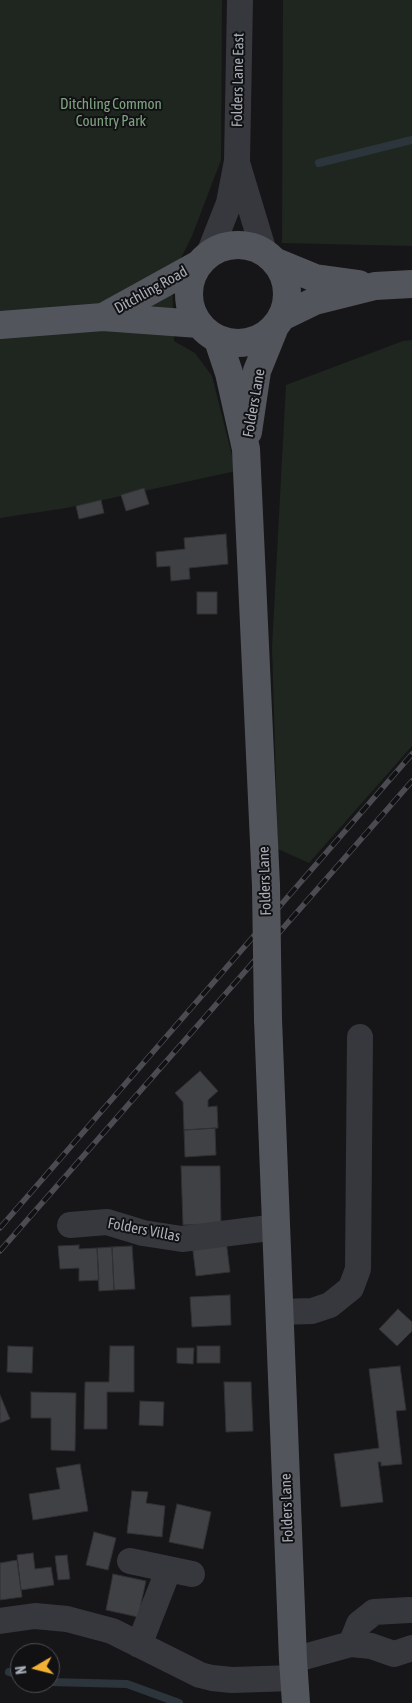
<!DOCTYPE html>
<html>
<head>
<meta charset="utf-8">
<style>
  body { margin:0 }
  #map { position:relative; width:412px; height:1703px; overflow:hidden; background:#161618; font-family:"Asap Condensed",sans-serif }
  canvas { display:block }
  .north { position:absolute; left:10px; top:1643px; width:50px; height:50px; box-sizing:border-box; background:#111113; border:1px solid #4d4f55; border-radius:50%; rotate:262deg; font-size:14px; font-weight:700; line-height:20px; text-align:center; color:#a8adb8 }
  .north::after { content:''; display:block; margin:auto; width:18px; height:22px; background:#f2b134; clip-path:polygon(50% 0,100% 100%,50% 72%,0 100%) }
</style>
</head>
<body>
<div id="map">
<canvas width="412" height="1703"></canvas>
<div class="north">N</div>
</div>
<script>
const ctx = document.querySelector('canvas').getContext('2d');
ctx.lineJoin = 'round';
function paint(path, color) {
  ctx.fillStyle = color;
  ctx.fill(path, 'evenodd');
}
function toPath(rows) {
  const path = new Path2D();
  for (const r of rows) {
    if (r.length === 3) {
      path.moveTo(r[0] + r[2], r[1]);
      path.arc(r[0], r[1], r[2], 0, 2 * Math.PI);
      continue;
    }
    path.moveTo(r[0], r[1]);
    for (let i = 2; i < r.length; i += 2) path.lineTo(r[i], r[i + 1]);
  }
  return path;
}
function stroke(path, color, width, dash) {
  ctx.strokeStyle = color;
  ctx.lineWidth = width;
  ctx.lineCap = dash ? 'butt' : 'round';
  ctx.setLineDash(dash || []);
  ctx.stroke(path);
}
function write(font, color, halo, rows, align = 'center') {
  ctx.font = font + ' "Asap Condensed",sans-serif';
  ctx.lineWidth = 4;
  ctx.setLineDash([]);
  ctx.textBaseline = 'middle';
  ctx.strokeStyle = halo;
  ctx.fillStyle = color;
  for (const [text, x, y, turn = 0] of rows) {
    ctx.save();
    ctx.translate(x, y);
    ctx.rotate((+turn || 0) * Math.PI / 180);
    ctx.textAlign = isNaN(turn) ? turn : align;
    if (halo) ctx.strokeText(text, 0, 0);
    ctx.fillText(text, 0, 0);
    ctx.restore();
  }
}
paint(toPath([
  [0,0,222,0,221,160,192,236,172,276,174,341,195,353,212,376,236,471,66,508,0,518],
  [283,0,412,0,412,246,282,243],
  [412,340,412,746,309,863,278,849,272,647,286,385,403,341]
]), '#1e261f');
stroke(toPath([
  [319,163,412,140],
  [9,1672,20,1675],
  [50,1682,127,1684,179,1703]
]), '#2c353c', 8);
const building = toPath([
  [144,488,149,504,126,511,121,495,144,488],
  [101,500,104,513,79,519,76,506,101,500],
  [226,534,228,564,189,568,190,579,171,581,170,566,157,567,156,552,185,549,184,538,226,534],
  [197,592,217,592,217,614,197,614,197,592],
  [200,1071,218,1091,208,1100,208,1107,217,1106,218,1128,184,1130,183,1102,175,1093,200,1071],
  [215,1128,216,1155,185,1157,184,1130,215,1128],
  [181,1166,220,1166,221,1224,183,1225,181,1166],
  [226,1240,230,1272,196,1276,192,1243,226,1240],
  [79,1245,79,1249,97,1248,99,1280,79,1281,79,1268,60,1269,58,1246,79,1245],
  [132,1246,135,1289,114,1290,112,1247,132,1246],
  [112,1247,114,1290,99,1291,97,1248,112,1247],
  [230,1295,231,1325,192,1327,190,1297,230,1295],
  [398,1309,412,1322,412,1331,397,1346,379,1329,398,1309],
  [8,1346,33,1347,32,1373,7,1372,8,1346],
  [110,1346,134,1346,134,1392,107,1392,107,1429,84,1429,85,1382,109,1382,110,1346],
  [197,1346,220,1346,220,1363,197,1363,197,1346],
  [177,1348,194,1348,193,1364,177,1363,177,1348],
  [400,1366,406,1410,396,1411,402,1464,381,1466,381,1462,378,1462,383,1502,341,1507,334,1454,379,1448,369,1369,400,1366],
  [224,1382,251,1382,253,1431,226,1432,224,1382],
  [31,1392,76,1393,75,1451,51,1450,51,1418,31,1418,31,1392],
  [0,1395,10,1419,0,1423,0,1395],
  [140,1401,164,1402,163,1426,139,1425,140,1401],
  [80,1464,88,1511,33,1520,29,1494,60,1489,56,1468,80,1464],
  [132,1491,148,1492,146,1503,165,1506,162,1537,127,1533,132,1491],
  [177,1504,211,1512,203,1549,169,1542,177,1504],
  [94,1532,116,1538,108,1570,86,1565,94,1532],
  [33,1553,35,1569,51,1567,54,1585,21,1590,17,1555,33,1553],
  [67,1555,70,1579,58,1580,55,1556,67,1555],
  [17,1560,22,1597,0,1600,0,1563,17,1560],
  [113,1574,146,1581,138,1617,106,1610,113,1574]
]);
paint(building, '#404145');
stroke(building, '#303034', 1);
stroke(toPath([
  [238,166,264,252],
  [209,254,229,203,237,161,240,0],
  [70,1225,107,1222,143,1233,182,1239,277,1227],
  [279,1312,312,1311,330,1305,351,1288,358,1269,360,1037],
  [130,1561,192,1574],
  [0,1621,35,1616,67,1619,112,1631,200,1675,212,1678,232,1680,294,1678],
  [351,1644,359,1624,374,1612,409,1610],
  [139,1645,168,1571],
  [293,1660,351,1644,371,1646,394,1654,412,1648]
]), '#37383d', 26);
stroke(toPath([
  [238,294,49],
  [276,262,315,278,359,284],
  [103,317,199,264],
  [282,317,315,301,375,286,412,284],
  [0,325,103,317,199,324],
  [218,340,229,373,246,449,266,886],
  [248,432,257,371,274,329],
  [268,1019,293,1660,296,1703]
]), '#53555c', 28);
const rail = toPath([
  [0,1228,412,754],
  [0,1251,412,781]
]);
stroke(rail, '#4a4c52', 5.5);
stroke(rail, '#111113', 4, [11]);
stroke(toPath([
  [266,886,268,1019]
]), '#53555c', 28);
write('15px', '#a8adb8', '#111113', [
  ["Folders Lane East",238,80,-89],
  ["Ditchling Road",151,290,-29],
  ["Folders Lane",254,403,-80],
  ["Folders Lane",265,881,-92],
  ["Folders Villas",144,1230,11],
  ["Folders Lane",287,1508,-92]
]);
write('15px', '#7fa381', '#111113', [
  ["Ditchling Common",111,104],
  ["Country Park",111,121]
]);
</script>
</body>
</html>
